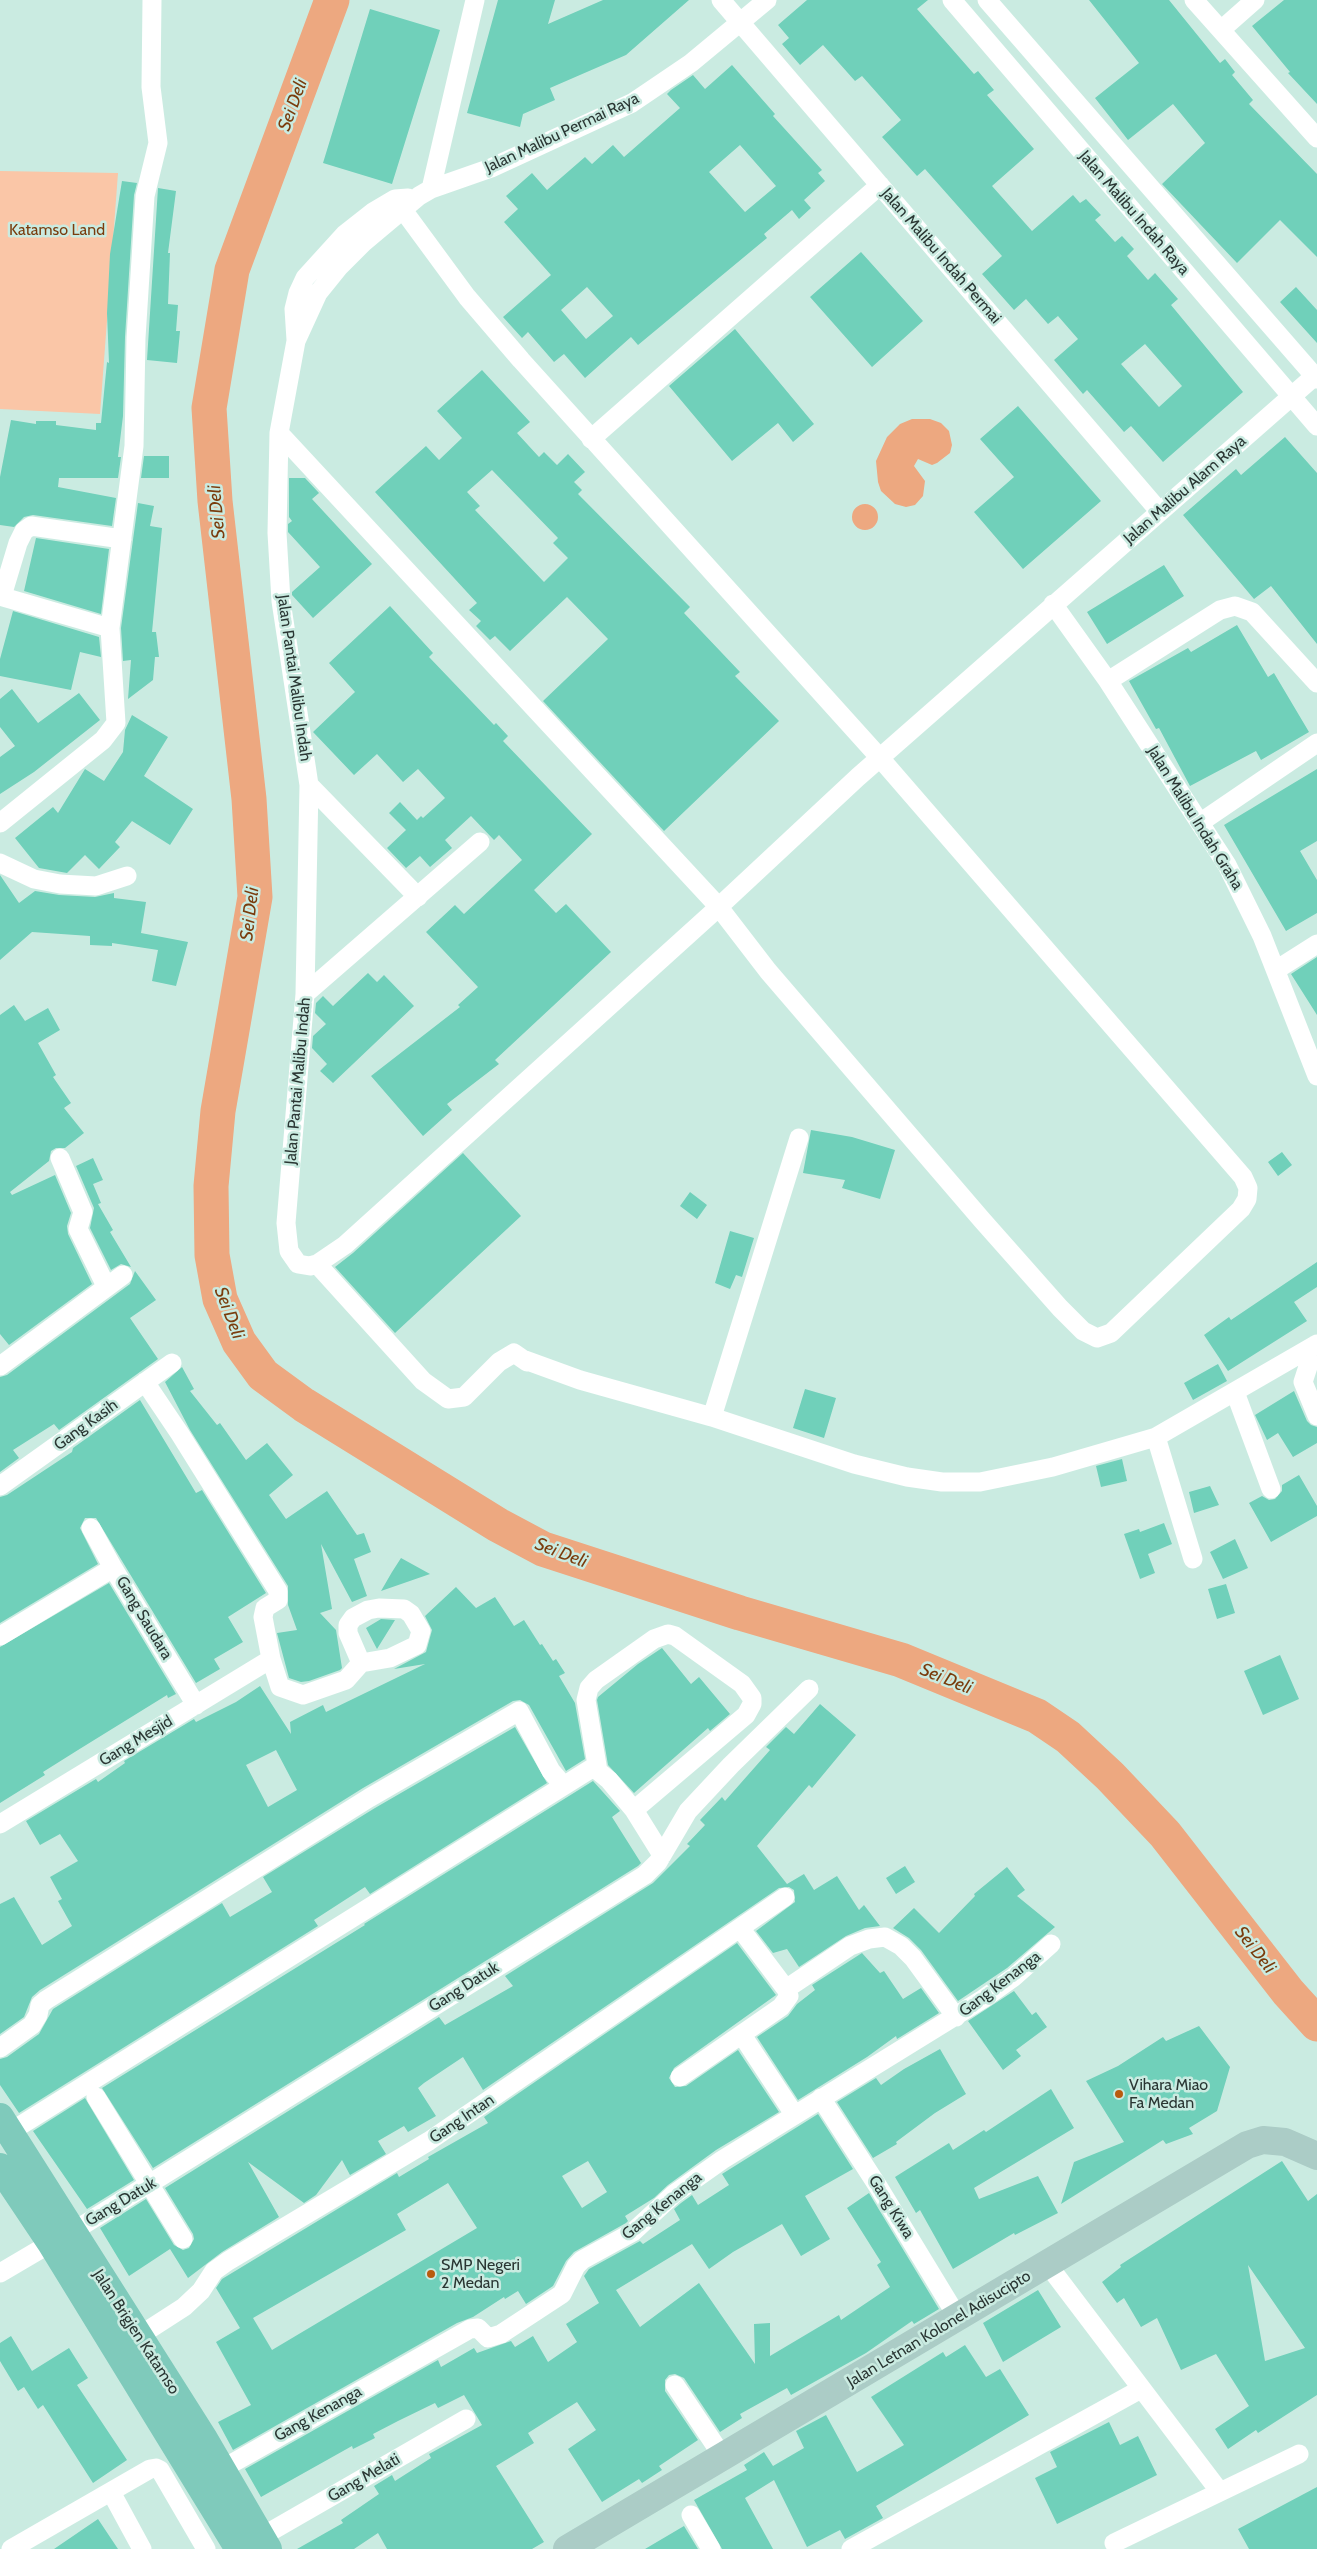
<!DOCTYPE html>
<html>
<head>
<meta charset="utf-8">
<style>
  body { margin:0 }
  canvas { display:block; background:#caebe1 }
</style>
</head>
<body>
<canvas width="1317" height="2549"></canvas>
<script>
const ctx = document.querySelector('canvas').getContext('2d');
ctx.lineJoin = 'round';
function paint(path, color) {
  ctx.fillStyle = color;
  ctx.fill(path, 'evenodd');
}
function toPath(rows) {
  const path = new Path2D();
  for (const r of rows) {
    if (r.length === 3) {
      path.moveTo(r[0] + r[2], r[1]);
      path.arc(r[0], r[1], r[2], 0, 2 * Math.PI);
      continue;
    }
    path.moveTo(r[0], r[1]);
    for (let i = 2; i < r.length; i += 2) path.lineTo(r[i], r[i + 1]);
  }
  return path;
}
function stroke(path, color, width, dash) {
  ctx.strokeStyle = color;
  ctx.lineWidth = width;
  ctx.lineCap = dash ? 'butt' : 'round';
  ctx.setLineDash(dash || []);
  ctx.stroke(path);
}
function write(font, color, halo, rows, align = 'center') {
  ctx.font = font + ' Cabin,sans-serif';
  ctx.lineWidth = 5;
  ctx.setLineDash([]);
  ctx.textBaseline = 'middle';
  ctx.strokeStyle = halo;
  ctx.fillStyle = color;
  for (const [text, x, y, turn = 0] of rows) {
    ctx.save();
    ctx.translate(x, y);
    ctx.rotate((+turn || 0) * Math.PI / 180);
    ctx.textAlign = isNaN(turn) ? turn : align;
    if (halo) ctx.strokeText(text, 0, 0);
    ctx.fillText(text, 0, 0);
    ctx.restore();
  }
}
paint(toPath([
  [0,171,118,173,100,414,0,409]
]), '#fac6a7');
paint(toPath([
  [912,419,930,419,941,423,949,431,952,445,950,453,937,463,932,465,918,459,914,466,925,481,923,496,915,505,906,507,895,504,881,491,878,482,876,461,887,437,900,424],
  [865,517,13]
]), '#eda880');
stroke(toPath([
  [332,0,232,270,209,408,215,501,249,799,255,897,218,1111,211,1186,212,1255,220,1299,239,1342,263,1375,304,1405,498,1525,543,1549,740,1613,901,1660,1037,1716,1068,1737,1110,1776,1165,1834,1288,1992,1317,2024]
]), '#eda880', 35);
paint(toPath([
  [498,0,555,0,548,24,603,0,689,0,626,55,550,88,555,100,523,114,520,127,467,113],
  [807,0,928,0,917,9,974,74,978,71,994,90,987,95,1034,149,992,186,1032,231,1073,195,1080,203,1086,199,1101,215,1095,220,1115,242,1122,236,1134,249,1127,256,1148,280,1155,273,1178,299,1171,305,1243,392,1163,462,1131,426,1124,432,1087,390,1083,394,1054,360,1078,339,1058,316,1048,324,1026,299,1014,310,982,274,1002,256,925,169,917,176,882,137,901,120,862,76,855,81,823,45,800,65,782,44,789,38,778,25],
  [1145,344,1182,386,1159,407,1121,364],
  [1089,0,1169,0,1220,63,1225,59,1235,72,1232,75,1253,100,1249,104,1317,174,1317,257,1280,220,1237,263,1162,184,1205,143,1173,104,1128,140,1095,98,1139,63],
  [1284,0,1317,0,1317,104,1288,73,1290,72,1252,26],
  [370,9,440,30,392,184,323,163],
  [732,65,775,114,773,116,822,170,818,173,825,181,804,200,811,208,799,219,792,210,764,234,767,238,638,345,631,337,585,378,564,354,554,362,528,332,522,338,503,317,551,275,504,222,518,209,506,196,532,173,547,190,585,157,592,164,613,145,624,157,680,108,667,94,671,90,693,75,705,89],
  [740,145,776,186,745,212,709,172],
  [587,287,613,316,586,339,561,310],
  [122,181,137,183,134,195,125,337,123,416,118,457,121,457,118,478,59,478,58,487,116,498,112,526,33,515,24,517,14,527,0,525,0,477,11,420,36,424,36,421,56,421,56,425,96,430,96,423,101,423,107,362,109,363,107,313,110,254],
  [158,188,176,191,168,253,170,253,168,304,178,305,176,331,180,331,177,363,147,360],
  [861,252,923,321,872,367,810,297],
  [1296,287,1317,310,1317,343,1280,302],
  [735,329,814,424,793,442,778,423,732,461,669,386],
  [482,370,530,422,517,433,539,457,544,452,557,465,568,454,585,472,574,482,582,490,578,494,690,607,684,613,740,672,735,676,779,721,664,831,543,701,608,639,567,597,510,651,495,636,490,640,476,626,481,621,469,610,477,603,375,492,426,446,439,460,462,438,437,411],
  [492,470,558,538,553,543,568,558,544,582,475,510,480,506,467,492],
  [1018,406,1101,501,1023,569,974,512,1014,477,980,439],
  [1285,437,1317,473,1317,644,1271,586,1254,599,1183,515,1236,469,1241,475],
  [144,456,169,456,169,478,141,478],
  [289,478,305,478,319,493,312,499,372,564,313,618,292,595,292,592,320,567,288,532,288,524,292,521,289,517],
  [138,503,154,506,150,526,162,528,152,632,156,632,159,657,155,657,153,680,128,699,131,660,123,661,121,628],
  [36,538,109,549,101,614,24,591],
  [1164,565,1184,596,1107,644,1087,612],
  [390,606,433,653,429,657,494,725,496,723,508,736,503,741,592,834,534,890,556,913,566,904,611,952,495,1060,499,1064,447,1104,452,1110,423,1136,371,1076,460,1007,458,1005,478,987,426,932,455,905,464,914,522,860,499,835,494,840,471,816,445,840,452,848,430,867,420,856,406,868,387,848,406,830,389,813,400,802,417,820,421,816,423,818,445,798,418,769,403,782,377,754,354,775,313,732,355,692,329,663],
  [13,611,99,637,101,657,80,652,71,690,0,676,0,659],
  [1237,625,1268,677,1274,673,1309,732,1261,760,1256,751,1190,786,1159,728,1156,729,1129,681,1188,648,1191,652],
  [12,689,38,723,79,693,100,720,34,772,0,794,0,757,15,746,0,727,0,699],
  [132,715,168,737,144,776,193,809,170,845,132,821,115,842,120,847,99,869,85,855,67,873,39,868,15,838,53,807,58,813,85,769,104,781,123,752,125,730],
  [1317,769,1317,841,1300,851,1317,880,1317,913,1286,931,1224,825],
  [0,875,19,903,35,891,59,895,95,897,114,893,114,898,146,902,141,933,188,942,176,986,152,981,158,950,112,943,112,946,90,945,90,936,32,932,0,960],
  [1317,957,1317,1015,1291,974],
  [368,973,377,982,384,975,414,1006,333,1083,320,1071,327,1064,312,1048,313,1036,326,1024,315,1013,316,1003,323,996,333,1006],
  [14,1005,25,1021,48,1008,60,1030,38,1043,56,1075,53,1077,71,1103,64,1108,84,1133,65,1148,56,1148,51,1151,49,1161,10,1192,12,1195,55,1175,71,1213,67,1226,68,1234,92,1284,9,1345,0,1334,0,1015],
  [811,1130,852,1137,895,1150,880,1199,842,1188,845,1180,803,1173],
  [1282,1152,1292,1165,1278,1176,1268,1162],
  [463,1153,521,1216,395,1333,335,1267,353,1253],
  [93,1158,103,1180,93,1184,101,1203,98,1204,113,1230,110,1232,131,1267,121,1264,111,1270,90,1228,94,1208,76,1166],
  [690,1192,707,1205,697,1219,680,1206],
  [730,1231,754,1238,742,1277,736,1275,730,1289,715,1283],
  [1317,1262,1317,1287,1294,1302,1307,1321,1228,1371,1204,1335,1229,1317,1231,1320],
  [135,1271,156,1300,130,1318,158,1359,59,1430,54,1424,13,1450,19,1458,0,1472,0,1377,7,1375,130,1284],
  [1218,1364,1227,1381,1193,1400,1184,1383],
  [182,1367,194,1389,190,1391,217,1425,220,1423,246,1460,267,1443,293,1475,269,1495,286,1519,327,1491,357,1535,364,1533,371,1552,354,1559,367,1596,352,1602,321,1544,332,1609,320,1613,336,1630,342,1668,340,1670,309,1681,301,1682,289,1678,277,1633,297,1630,288,1605,288,1586,190,1430,165,1382],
  [805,1389,836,1398,824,1438,793,1428],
  [1294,1391,1307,1421,1311,1425,1317,1427,1317,1443,1293,1457,1278,1433,1267,1440,1255,1415],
  [140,1400,196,1493,202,1490,266,1593,228,1617,243,1642,214,1659,220,1669,196,1683,96,1518,85,1518,80,1528,98,1564,0,1623,0,1497,7,1495,72,1452,73,1448],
  [1122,1459,1127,1481,1101,1487,1096,1466],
  [1299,1475,1317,1506,1317,1516,1271,1542,1249,1503,1262,1496,1269,1500,1275,1499,1282,1491,1282,1485],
  [1210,1486,1219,1505,1194,1513,1189,1492],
  [1164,1523,1172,1544,1148,1554,1155,1573,1140,1579,1124,1534,1139,1529,1140,1532],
  [1235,1539,1248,1568,1223,1579,1210,1552],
  [401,1558,430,1574,381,1591,392,1572],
  [109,1583,176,1694,168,1698,167,1695,78,1750,43,1772,45,1775,0,1803,0,1647],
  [1226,1584,1235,1613,1217,1619,1208,1589],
  [456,1587,476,1608,495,1597,514,1626,524,1620,540,1645,542,1644,553,1661,556,1659,565,1673,559,1676,575,1703,585,1759,566,1771,529,1705,520,1700,513,1701,363,1788,40,1990,32,1997,24,2017,0,2034,0,1904,14,1897,42,1945,72,1926,58,1901,62,1899,50,1877,78,1861,60,1834,40,1845,26,1821,96,1779,98,1782,125,1763,124,1761,194,1719,196,1722,236,1702,260,1686,291,1734,290,1722,323,1705,326,1712,425,1664,394,1669,426,1652,432,1630,425,1616],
  [276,1750,297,1790,268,1807,246,1765],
  [381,1619,395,1620,377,1649,366,1628],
  [662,1648,691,1684,699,1677,730,1714,710,1731,708,1728,634,1793,608,1765,597,1700,598,1697,638,1664],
  [1280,1655,1299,1699,1263,1715,1244,1671],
  [820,1704,856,1735,812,1788,809,1785,757,1846,787,1884,804,1874,814,1890,837,1876,859,1910,864,1905,880,1926,865,1928,846,1936,799,1967,787,1949,773,1953,756,1931,795,1902,794,1890,789,1887,779,1888,483,2090,463,2057,424,2083,418,2088,436,2116,408,2132,404,2126,378,2141,386,2154,350,2175,342,2160,316,2195,304,2203,248,2162,279,2217,222,2252,188,2278,170,2249,129,2276,100,2228,146,2199,174,2245,183,2250,189,2248,194,2239,193,2234,165,2188,439,2017,445,2025,513,1986,505,1976,653,1883,690,1846,687,1844,705,1825,700,1820,722,1797,725,1801,770,1750,766,1747,786,1727,794,1734],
  [515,1727,547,1783,370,1894,365,1887,314,1920,318,1926,19,2113,0,2085,0,2059,7,2057,39,2034,53,2009,222,1903,230,1917,272,1892,263,1877,375,1808],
  [593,1781,620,1811,612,1817,641,1863,638,1866,153,2168,102,2088,365,1925,364,1924],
  [905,1866,915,1882,896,1894,886,1878],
  [1007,1867,1025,1890,1017,1896,1055,1927,1007,1968,958,2001,921,1950,909,1938,893,1928,914,1908,939,1933,975,1896,974,1894],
  [737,1943,776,1995,674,2068,669,2078,675,2087,686,2086,738,2050,779,2112,716,2150,668,2185,654,2198,625,2216,628,2221,626,2223,574,2252,566,2261,553,2286,526,2304,518,2291,505,2299,504,2297,473,2317,457,2323,233,2450,218,2422,251,2405,216,2342,240,2328,216,2288,222,2279,397,2173,399,2177,429,2159,428,2157,488,2123,484,2117],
  [588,2161,607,2192,582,2208,562,2176],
  [448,2183,477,2228,272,2350,253,2318,406,2230,397,2214],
  [862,1953,880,1973,884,1971,903,1999,921,1988,939,2013,897,2039,896,2036,867,2057,798,2100,757,2037,788,2016,797,2004,815,1990,812,1985],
  [1014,1991,1032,2015,1036,2012,1047,2027,1016,2050,1021,2056,1003,2070,968,2021],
  [1199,2026,1230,2067,1217,2111,1189,2128,1193,2134,1166,2144,1163,2140,1061,2204,1074,2162,1124,2142,1086,2081,1118,2066,1163,2037,1166,2041],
  [940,2049,966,2094,935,2113,896,2142,897,2144,873,2158,837,2102,876,2078,881,2085,904,2069],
  [1051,2089,1074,2128,974,2188,979,2199,1038,2176,1058,2213,1015,2235,1014,2233,953,2269,920,2210,916,2213,895,2177,949,2143,953,2150,984,2130,986,2132],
  [85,2098,134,2180,87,2209,33,2131],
  [818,2114,853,2169,805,2196,830,2239,801,2256,782,2224,733,2252,709,2269,692,2244,616,2290,640,2327,699,2283,755,2364,754,2324,770,2323,770,2356,839,2315,841,2320,890,2287,877,2265,881,2262,847,2208,869,2193,939,2309,914,2324,912,2321,866,2353,791,2395,787,2388,740,2414,742,2418,720,2432,684,2378,675,2374,669,2375,665,2380,665,2391,698,2440,659,2466,662,2470,642,2483,639,2479,602,2502,568,2449,596,2430,577,2402,528,2433,534,2443,496,2466,544,2542,532,2549,387,2549,378,2533,354,2549,297,2549,343,2523,341,2520,379,2494,374,2486,392,2475,395,2481,431,2458,429,2454,482,2425,464,2395,438,2408,435,2403,398,2421,373,2434,375,2438,353,2449,352,2446,261,2497,245,2469,438,2360,441,2367,474,2348,477,2353,511,2341,515,2347,533,2336,548,2362,577,2342,566,2324,599,2303,584,2276,589,2269,640,2241,643,2244,680,2220,674,2209,681,2203,692,2195,698,2205,729,2185,722,2174],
  [1282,2161,1308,2201,1317,2194,1317,2395,1258,2433,1256,2430,1228,2449,1215,2429,1249,2406,1216,2354,1181,2370,1157,2318,1141,2327,1124,2298,1117,2303,1102,2282,1121,2267,1120,2265],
  [1248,2265,1305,2348,1265,2361],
  [1038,2290,1061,2327,1003,2362,983,2323],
  [11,2336,32,2371,69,2348,88,2378,77,2385,127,2460,93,2483,43,2405,38,2409,24,2387,18,2391,0,2361,0,2343],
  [965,2345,986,2377,1000,2369,1029,2415,876,2506,883,2518,845,2539,840,2530,807,2547,774,2480,745,2498,773,2549,722,2549,694,2500,747,2470,744,2465,764,2452,773,2466,804,2448,796,2431,826,2415,857,2472,904,2445,871,2397,943,2352,946,2357],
  [1109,2422,1120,2445,1138,2436,1157,2475,1057,2524,1035,2478,1057,2467,1050,2452],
  [1317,2487,1317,2549,1249,2549,1238,2529],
  [98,2519,118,2549,54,2549],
  [684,2526,698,2549,645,2549]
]), '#70d0ba');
stroke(toPath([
  [721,0,1160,512],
  [767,0,691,63,632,103,491,168,431,189,419,196,363,243,339,267,318,293,296,341,279,433,277,533,281,601,309,785,305,994,286,1223,289,1251,298,1264,310,1266,317,1264,345,1245,710,915,858,777,1317,374],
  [952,0,1317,426],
  [987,0,1317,379],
  [1194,0,1317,138],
  [1221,30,1255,0],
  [431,189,475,0],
  [296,340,294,309,298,293,305,278,345,234,373,212,395,199,408,198],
  [279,433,718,906,768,971,982,1220,1060,1308,1083,1331,1097,1338,1111,1333,1241,1209,1247,1199,1248,1188,1243,1177,880,758,521,360,467,297,395,199],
  [591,439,880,185],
  [0,596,110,628],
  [2,596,18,543,24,531,31,526,122,539],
  [1053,604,1108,681,1227,865,1262,936,1317,1076],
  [1108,681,1220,610,1235,606,1252,612,1317,683],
  [309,785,418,897],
  [1201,822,1317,743],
  [0,823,103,740,116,723,110,628,134,446,136,338,145,196,158,143,151,87,152,0],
  [0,863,34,879,60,884,96,886,127,876],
  [1276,970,1317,944],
  [305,994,480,842],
  [60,1158,83,1212,78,1229,106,1286],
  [317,1264,423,1381,448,1399,464,1397,499,1362,514,1353,527,1362],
  [1315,1345,1303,1382,1317,1416],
  [525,1360,580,1380,712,1417,854,1464,907,1477,942,1482,980,1482,1053,1467,1156,1437,1317,1344],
  [0,1366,123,1275],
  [145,1382,180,1434,278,1591,278,1600,265,1608,263,1617,271,1659,280,1687,303,1695,346,1680,361,1663,348,1633,348,1625,353,1618,368,1610,379,1608,404,1609,411,1614,421,1631,417,1645,390,1658,361,1663],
  [1235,1392,1271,1489],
  [712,1417,799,1138],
  [1156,1437,1193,1559],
  [0,1486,172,1363],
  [91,1528,113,1568],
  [0,1636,113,1568,196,1705],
  [634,1810,746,1715,752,1704,752,1698,742,1684,675,1636,668,1634,654,1639,596,1680,589,1688,586,1700,598,1771,609,1780,634,1810,662,1855],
  [0,1824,271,1659],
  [740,1928,786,1989],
  [742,2035,794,2114],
  [0,2048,32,2025,38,2015,40,2005,46,2000,369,1798,519,1711,551,1771,563,1785],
  [680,2077,781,2007,789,1996,786,1989,850,1946,869,1939,885,1937,901,1946,913,1958,956,2017],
  [96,2097,183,2239],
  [821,2098,879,2188,958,2318],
  [10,2132,597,1765],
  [72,2232,645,1875,658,1862,688,1811,731,1765,809,1689],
  [1048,2265,1220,2492],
  [0,2273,51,2243],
  [139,2336,184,2307,201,2291,214,2271,228,2261,429,2141,785,1897],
  [675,2385,723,2457],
  [222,2469,470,2329,478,2328,488,2338,501,2334,562,2294,576,2266,582,2260,633,2232,674,2194,722,2160,983,1999,1014,1977,1051,1944],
  [111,2492,142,2549],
  [691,2515,711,2549],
  [261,2537,466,2419],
  [1114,2543,1299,2454],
  [11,2549,150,2469,156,2468,160,2470,206,2549],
  [851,2549,1141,2389]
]), '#fff', 19);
stroke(toPath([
  [567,2549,1247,2145,1263,2140,1285,2142,1317,2156]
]), '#abccc6', 28);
stroke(toPath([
  [0,2117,204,2439,268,2549],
  [0,2167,51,2243,239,2549]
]), '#7fcabb', 28);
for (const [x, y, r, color] of [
  [1119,2094,5,"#b95b0e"],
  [431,2274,5,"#b95b0e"]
]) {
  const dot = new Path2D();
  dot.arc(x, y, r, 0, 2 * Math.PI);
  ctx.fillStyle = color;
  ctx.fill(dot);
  stroke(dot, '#caebe1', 2);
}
write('16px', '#2a3633', '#caebe1', [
  ["Jalan Malibu Permai Raya",562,133,-25],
  ["Jalan Malibu Indah Raya",1134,213,49],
  ["Jalan Malibu Indah Permai",941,256,49],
  ["Jalan Malibu Alam Raya",1185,490,-41],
  ["Jalan Pantai Malibu Indah",294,678,82],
  ["Jalan Malibu Indah Graha",1195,818,58],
  ["Jalan Pantai Malibu Indah",298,1081,-85],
  ["Gang Kasih",86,1425,-36],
  ["Gang Saudara",144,1618,59],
  ["Gang Mesjid",136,1741,-31],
  ["Gang Kenanga",1000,1984,-37],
  ["Gang Datuk",464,1987,-32],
  ["Gang Intan",462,2119,-34],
  ["Gang Datuk",121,2202,-31],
  ["Gang Kenanga",662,2206,-39],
  ["Gang Kiwa",891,2207,58],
  ["Jalan Letnan Kolonel Adisucipto",939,2329,-31],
  ["Jalan Brigjen Katamso",136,2332,57],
  ["Gang Kenanga",318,2414,-29],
  ["Gang Melati",364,2478,-30]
]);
write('16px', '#793c0d', '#caebe1', [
  ["Katamso Land",57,230]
]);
write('16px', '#2a3633', '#caebe1', [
  ["Vihara Miao",1129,2085],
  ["Fa Medan",1129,2103],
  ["SMP Negeri",441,2265],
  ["2 Medan",441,2283]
], 'left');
write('italic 18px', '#7a3c0d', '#caebe1', [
  ["Sei Deli",293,105,-70],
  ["Sei Deli",217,512,-95],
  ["Sei Deli",250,914,-83],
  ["Sei Deli",229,1313,69],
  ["Sei Deli",561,1553,21],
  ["Sei Deli",946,1679,22],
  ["Sei Deli",1255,1950,52]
]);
</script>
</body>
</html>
